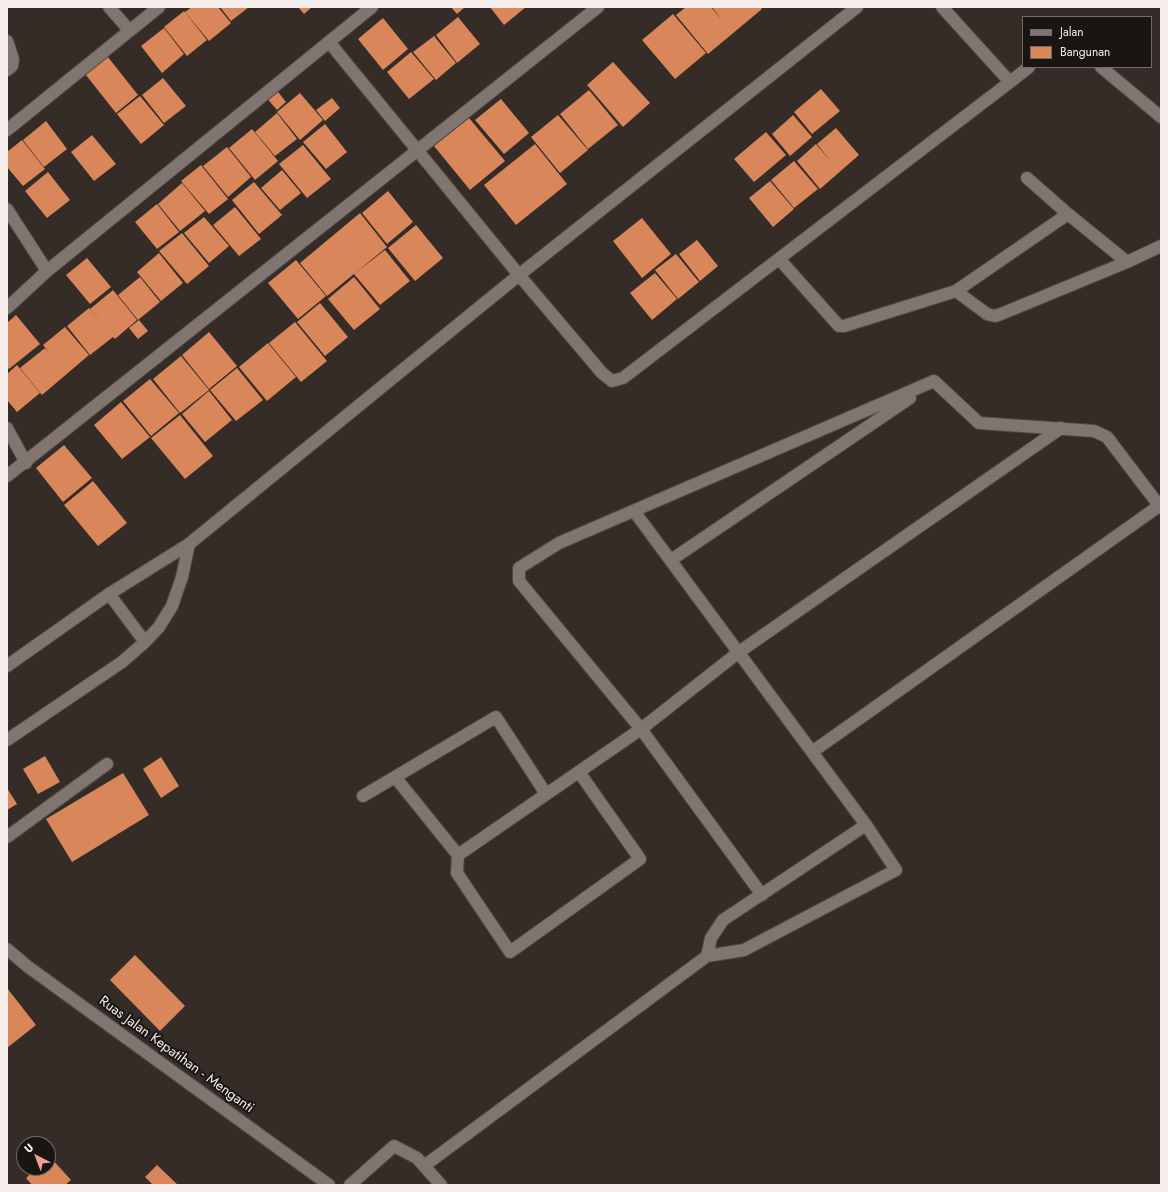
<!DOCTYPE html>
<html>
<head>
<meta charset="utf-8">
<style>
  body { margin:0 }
  #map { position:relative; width:1168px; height:1192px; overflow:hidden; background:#352c27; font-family:Jost,sans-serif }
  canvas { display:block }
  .frame { position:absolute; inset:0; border:8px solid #f4edea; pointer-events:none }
  .legend { position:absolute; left:1022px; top:16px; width:130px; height:52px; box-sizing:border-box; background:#191513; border:1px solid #716b69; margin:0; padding:5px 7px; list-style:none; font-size:12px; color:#f4edea }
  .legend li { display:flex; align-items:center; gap:8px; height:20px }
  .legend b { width:20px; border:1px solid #716b69 }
  .north { position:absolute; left:16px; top:1136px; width:40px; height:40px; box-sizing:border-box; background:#191513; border:1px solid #716b69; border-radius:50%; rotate:318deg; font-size:11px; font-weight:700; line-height:16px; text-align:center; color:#f4edea }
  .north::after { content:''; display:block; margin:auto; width:14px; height:18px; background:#f59c94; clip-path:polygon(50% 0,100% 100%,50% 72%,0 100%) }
</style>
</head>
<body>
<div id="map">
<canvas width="1168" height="1192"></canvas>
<div class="frame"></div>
<ul class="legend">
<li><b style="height:5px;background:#807570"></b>Jalan</li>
<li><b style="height:11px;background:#d9875a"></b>Bangunan</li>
</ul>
<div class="north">U</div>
</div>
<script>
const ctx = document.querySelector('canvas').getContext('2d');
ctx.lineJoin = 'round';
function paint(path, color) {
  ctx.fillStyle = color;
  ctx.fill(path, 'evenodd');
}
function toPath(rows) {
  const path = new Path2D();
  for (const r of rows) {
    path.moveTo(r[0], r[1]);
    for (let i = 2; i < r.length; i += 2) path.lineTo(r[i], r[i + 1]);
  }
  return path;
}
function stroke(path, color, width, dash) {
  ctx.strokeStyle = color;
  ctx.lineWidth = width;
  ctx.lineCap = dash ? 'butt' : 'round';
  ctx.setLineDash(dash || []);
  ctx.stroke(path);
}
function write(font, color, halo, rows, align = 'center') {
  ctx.font = font + ' Jost,sans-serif';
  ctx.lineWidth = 4;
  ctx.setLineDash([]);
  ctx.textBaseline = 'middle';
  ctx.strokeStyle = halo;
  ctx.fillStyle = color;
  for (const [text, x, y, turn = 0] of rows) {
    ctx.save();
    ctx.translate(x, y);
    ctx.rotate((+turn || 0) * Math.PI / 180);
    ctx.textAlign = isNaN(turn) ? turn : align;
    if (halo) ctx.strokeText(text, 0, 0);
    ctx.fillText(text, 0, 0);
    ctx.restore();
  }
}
paint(toPath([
  [192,7,218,7,231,23,209,41,185,12],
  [220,7,249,7,231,21],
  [298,7,312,7,304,14],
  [451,7,465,7,457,14],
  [490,7,526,7,504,25],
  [686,7,711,7,722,20,712,7,760,7,762,9,708,54,676,15],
  [184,11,207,40,187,56,164,27],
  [673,14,706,53,675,79,642,40],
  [458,17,480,44,457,63,436,35],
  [383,18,408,49,383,70,358,39],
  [164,28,184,54,162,73,141,46],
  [434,36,456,63,436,80,413,52],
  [104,52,138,95,116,113,82,70],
  [411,52,434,79,409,99,387,72],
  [613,62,650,103,623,127,587,85],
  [163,78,186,106,164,123,142,95],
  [275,88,286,102,277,110,265,96],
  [821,89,840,111,812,134,794,112],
  [589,90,618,125,588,149,560,114],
  [300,93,323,120,300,140,277,112],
  [140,96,164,125,141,144,117,114],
  [332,98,340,108,325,121,316,110],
  [501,99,529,133,504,154,475,120],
  [277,113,297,139,275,156,255,132],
  [558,115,588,150,560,173,531,137],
  [793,115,812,137,790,156,772,134],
  [469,118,505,161,470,190,434,146],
  [46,121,67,149,44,167,23,140],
  [325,124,347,152,326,169,303,142],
  [836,128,859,155,820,189,797,161,816,144,832,163,817,144],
  [252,129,278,161,255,180,229,148],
  [766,132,786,155,754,182,734,159],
  [92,135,116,164,94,181,71,152],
  [22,140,45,169,23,186,7,167,7,152],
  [535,144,567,184,516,225,484,185],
  [303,145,331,179,307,198,279,164],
  [227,147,251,177,228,197,203,166],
  [794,161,818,189,794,208,771,180],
  [201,165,228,199,209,214,181,181],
  [282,170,301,193,280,210,261,188],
  [48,172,70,200,47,218,25,191],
  [770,181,794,209,773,227,749,198],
  [254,182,282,215,259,234,232,200],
  [182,183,205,211,180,231,158,204],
  [388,191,413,222,387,244,362,213],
  [157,204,179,232,157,249,135,222],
  [235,207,261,239,239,256,213,225],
  [360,213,387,247,327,296,300,263],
  [204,217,229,246,209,263,184,233],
  [642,218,671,254,642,278,613,241],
  [416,225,443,258,415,281,388,248],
  [182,233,209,266,187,284,159,251],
  [697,240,718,266,700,281,679,254],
  [385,250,410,281,380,305,354,274],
  [159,253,183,283,161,301,137,272],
  [676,254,699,282,678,299,655,270],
  [87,258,111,287,90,304,66,275],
  [296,260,326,296,298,319,268,283],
  [655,273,677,299,652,320,630,293],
  [140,277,160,302,138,320,118,295],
  [354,277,380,309,354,330,328,299],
  [113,290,137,320,115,339,113,337,90,355,67,326,89,308,112,336,90,309],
  [320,303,348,337,325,356,297,322],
  [16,315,40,344,9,369,7,367,7,323],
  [139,320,148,331,138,339,129,328],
  [295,322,327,361,301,382,269,343],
  [65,327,89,355,42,395,20,368,45,348,49,352,43,345],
  [209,332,237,366,209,389,182,355],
  [268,343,296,377,267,401,239,367],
  [181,356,209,390,180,413,153,379],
  [17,365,40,393,17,412,7,400,7,374],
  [237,368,263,400,236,421,210,390],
  [150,379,179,413,151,436,123,401],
  [209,391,232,420,205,442,182,414],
  [121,402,150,437,122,459,94,425],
  [180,415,213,456,185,479,151,438],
  [64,445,92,478,63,502,36,468],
  [93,481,127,523,98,546,64,505],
  [45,756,60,782,38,794,23,769],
  [161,757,179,786,161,798,143,769],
  [123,773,149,815,72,862,46,819],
  [7,788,17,804,7,810],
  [135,955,185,1006,160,1031,110,980],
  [7,988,36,1025,7,1048],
  [50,1157,71,1180,65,1185,32,1185,26,1178,37,1168,48,1168,48,1158],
  [157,1165,178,1185,153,1185,145,1177]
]), '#d9875a');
const lane = toPath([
  [109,594,145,642],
  [7,740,122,662,145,642,159,627,172,606,182,577,189,544],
  [7,837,107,764]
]);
const street = toPath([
  [109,7,129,30],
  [7,41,13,59,12,66,7,70],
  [329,42,519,275,602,373,612,381,623,378,1010,82,942,7],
  [1101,67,1161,117],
  [1010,82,1029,67],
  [7,130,159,7],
  [1027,178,1068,214,1127,262],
  [7,209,47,271],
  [780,260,839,326,844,326,956,291,987,314,995,316,1001,314,1127,262,1161,246],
  [956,291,1068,214],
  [7,308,47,271,372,7],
  [934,381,559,543,519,568,519,581,641,729,739,652,1061,428],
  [934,381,979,423,1094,431,1107,437,1161,508],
  [7,428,26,463],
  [7,476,598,7],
  [634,511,866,825],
  [671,560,910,398],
  [7,666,109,594,189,544,519,275,857,7],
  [812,752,1159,506],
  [395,777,458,855,457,873,510,952,640,859,579,772],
  [363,796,496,717,546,794],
  [458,855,641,729,762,895],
  [424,1166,707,956,711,938,723,920,866,825,896,870,744,950,707,956],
  [350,1185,394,1146,417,1158,441,1185]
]);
const secondary = toPath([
  [7,949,27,966,329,1185]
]);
stroke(lane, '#504844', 14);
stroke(street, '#504844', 14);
stroke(secondary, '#504844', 14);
stroke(lane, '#807570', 12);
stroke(street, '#807570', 12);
stroke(secondary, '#807570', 12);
write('14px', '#f4edea', '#191513', [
  ["Ruas Jalan Kepatihan - Menganti",176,1055,36]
]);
</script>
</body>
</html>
